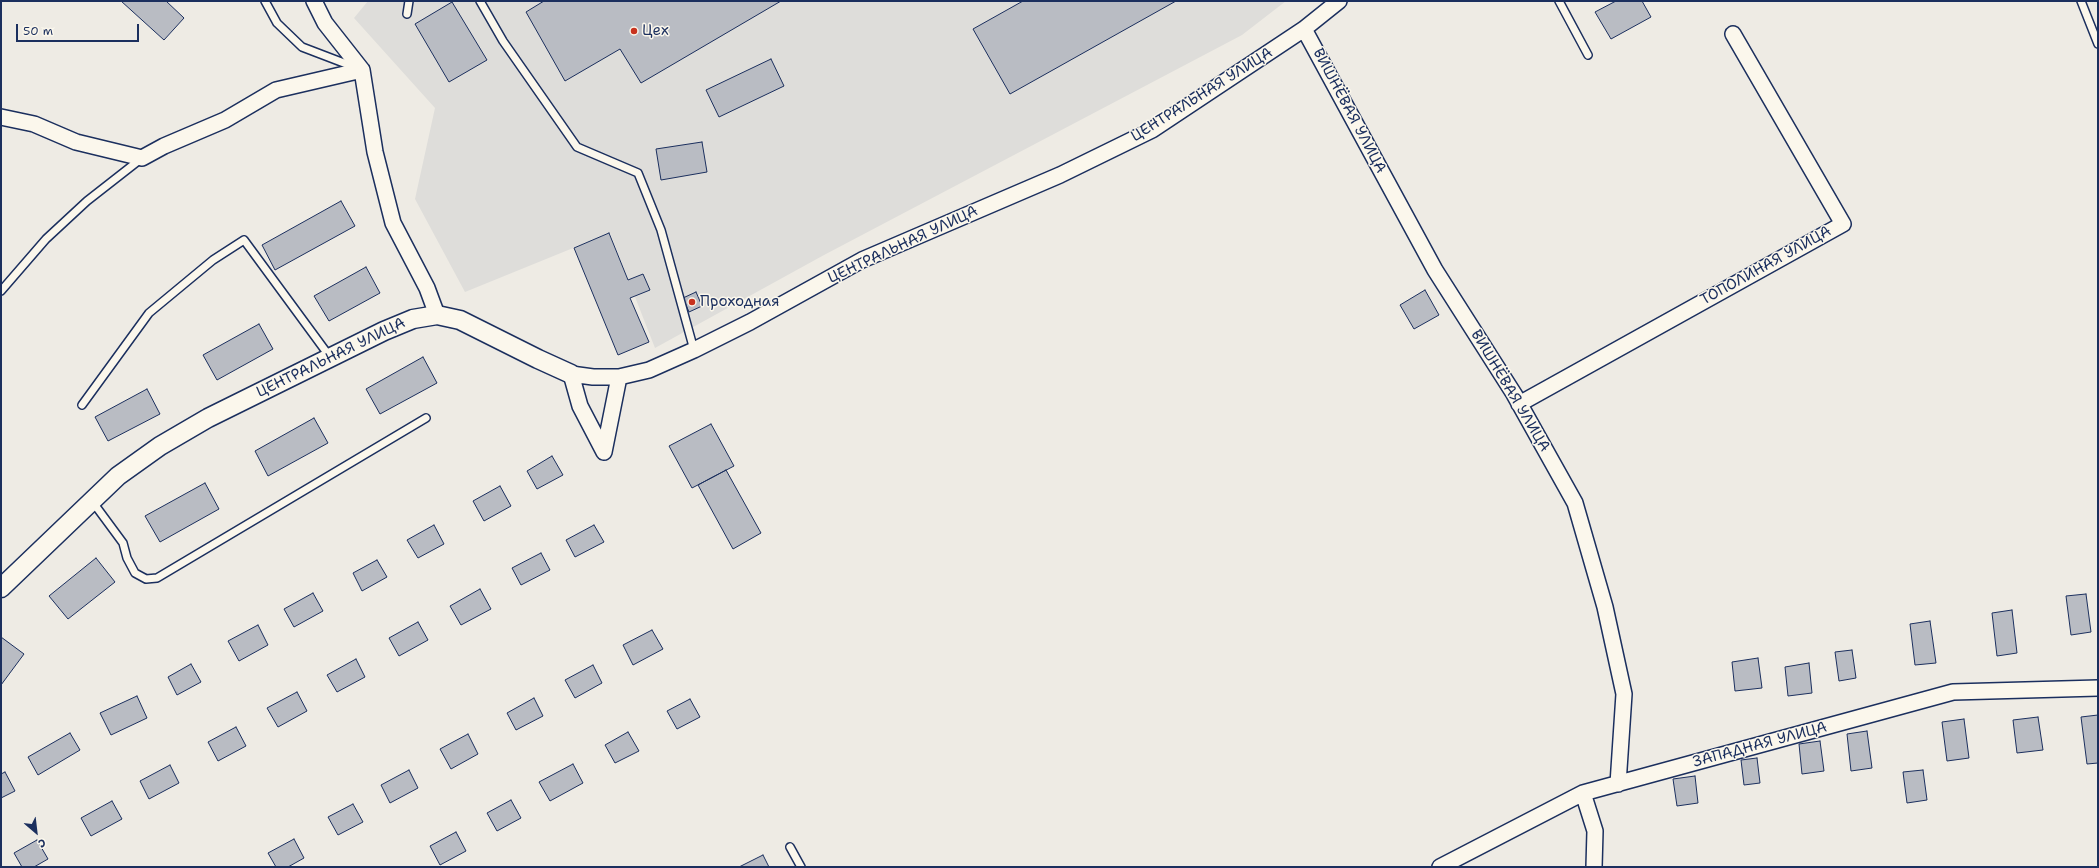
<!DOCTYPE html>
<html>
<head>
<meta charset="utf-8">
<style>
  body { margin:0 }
  #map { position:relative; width:2099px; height:868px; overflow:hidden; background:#eeebe4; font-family:"Shantell Sans",sans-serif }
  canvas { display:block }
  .frame { position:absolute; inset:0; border:2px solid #1b2f5e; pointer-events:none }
  .north { position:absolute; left:16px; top:812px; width:40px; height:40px; -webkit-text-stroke:3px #fbf7ec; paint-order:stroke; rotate:152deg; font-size:11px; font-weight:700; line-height:16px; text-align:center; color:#1b2f5e }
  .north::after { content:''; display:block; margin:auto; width:14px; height:18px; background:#1b2f5e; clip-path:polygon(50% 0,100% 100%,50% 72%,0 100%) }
  .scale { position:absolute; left:16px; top:24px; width:123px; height:18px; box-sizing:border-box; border:2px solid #1b2f5e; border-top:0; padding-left:5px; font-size:12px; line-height:14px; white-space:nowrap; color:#1b2f5e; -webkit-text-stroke:3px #fbf7ec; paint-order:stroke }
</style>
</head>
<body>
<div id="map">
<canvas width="2099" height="868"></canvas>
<div class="frame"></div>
<div class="north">С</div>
<div class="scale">50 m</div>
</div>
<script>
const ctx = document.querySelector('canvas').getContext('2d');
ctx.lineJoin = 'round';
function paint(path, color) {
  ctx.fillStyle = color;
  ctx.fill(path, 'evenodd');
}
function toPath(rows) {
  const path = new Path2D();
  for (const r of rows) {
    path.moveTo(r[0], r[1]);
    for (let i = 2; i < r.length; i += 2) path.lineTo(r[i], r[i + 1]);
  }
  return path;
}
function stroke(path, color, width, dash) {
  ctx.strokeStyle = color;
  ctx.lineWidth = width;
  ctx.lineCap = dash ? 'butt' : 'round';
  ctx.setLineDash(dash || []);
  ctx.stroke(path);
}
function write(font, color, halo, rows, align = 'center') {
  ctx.font = font + ' "Shantell Sans",sans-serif';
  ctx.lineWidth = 3;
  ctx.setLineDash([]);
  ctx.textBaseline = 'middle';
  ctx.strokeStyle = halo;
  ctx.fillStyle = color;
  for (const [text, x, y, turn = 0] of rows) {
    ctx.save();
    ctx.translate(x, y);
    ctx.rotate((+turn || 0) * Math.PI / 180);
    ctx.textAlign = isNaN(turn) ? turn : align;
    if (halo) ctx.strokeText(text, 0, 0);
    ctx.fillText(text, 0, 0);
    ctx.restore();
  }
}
paint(toPath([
  [368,1,1286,1,1242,35,824,255,655,348,610,233,465,292,415,199,435,108,354,18]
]), '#deddda');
const building = toPath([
  [121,1,166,1,184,18,164,40,121,1],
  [544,1,781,1,641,83,620,49,565,81,526,12,544,1],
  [1023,1,1176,1,1010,94,973,29,1023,1],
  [1616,1,1642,1,1651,17,1611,39,1595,12,1616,1],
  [452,2,487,60,449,82,415,24,452,2],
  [771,59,784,86,719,117,706,90,771,59],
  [702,142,707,172,661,180,656,149,702,142],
  [341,201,355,226,275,270,262,245,341,201],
  [609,233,628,280,643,274,650,290,630,298,649,342,618,355,574,248,609,233],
  [366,267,380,293,329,321,314,296,366,267],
  [1425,290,1439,315,1414,329,1400,305,1425,290],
  [696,292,702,306,689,312,683,298,696,292],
  [259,324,273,349,217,380,203,355,259,324],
  [423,357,437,383,380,414,366,389,423,357],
  [147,389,160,414,108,441,95,417,147,389],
  [314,418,328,443,268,476,255,451,314,418],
  [711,424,734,466,692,488,669,446,711,424],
  [552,456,563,475,537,489,527,471,552,456],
  [726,470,761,533,733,549,698,485,726,470],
  [205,483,219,509,160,542,145,516,205,483],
  [500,486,511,506,484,521,473,501,500,486],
  [434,525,444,544,418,558,407,540,434,525],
  [594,525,604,542,575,557,566,540,594,525],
  [541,553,550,570,521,585,512,568,541,553],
  [96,558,115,582,68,619,49,596,96,558],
  [377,560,387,577,362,591,353,573,377,560],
  [480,589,491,609,461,625,450,606,480,589],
  [313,593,323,611,294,627,284,609,313,593],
  [2086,594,2091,632,2071,635,2066,596,2086,594],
  [2012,610,2017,653,1997,656,1992,613,2012,610],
  [1930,621,1936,663,1915,665,1910,624,1930,621],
  [418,622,428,640,399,656,389,638,418,622],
  [258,625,268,645,239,661,228,641,258,625],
  [652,630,663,649,633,665,623,645,652,630],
  [1,637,24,654,1,685,1,637],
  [1852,650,1856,678,1839,681,1835,652,1852,650],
  [1758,658,1762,688,1735,691,1732,662,1758,658],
  [356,659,365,677,337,692,327,675,356,659],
  [1809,663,1812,693,1788,696,1785,667,1809,663],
  [191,664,201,682,177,695,168,677,191,664],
  [593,665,602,683,575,698,565,680,593,665],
  [297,692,307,711,278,727,267,708,297,692],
  [137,696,147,718,111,735,100,713,137,696],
  [534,698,543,716,516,730,507,713,534,698],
  [690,699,700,717,677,729,667,711,690,699],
  [2098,715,2098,763,2087,764,2081,717,2098,715],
  [2038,717,2043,750,2017,753,2013,720,2038,717],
  [1964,719,1969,758,1947,761,1942,722,1964,719],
  [236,727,246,746,218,761,208,742,236,727],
  [1867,731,1872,768,1851,771,1847,734,1867,731],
  [628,732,639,751,615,763,605,745,628,732],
  [70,733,80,750,38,775,28,757,70,733],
  [468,734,478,754,451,769,440,749,468,734],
  [1820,741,1824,771,1802,774,1799,744,1820,741],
  [1757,758,1760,783,1744,785,1741,760,1757,758],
  [573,764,583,783,550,801,539,782,573,764],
  [170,765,179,783,149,799,140,781,170,765],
  [409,770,418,788,390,803,381,785,409,770],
  [1923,770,1927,800,1907,803,1903,772,1923,770],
  [5,772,15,791,1,798,1,774,5,772],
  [1695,776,1698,803,1677,806,1673,779,1695,776],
  [511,800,521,818,497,831,487,813,511,800],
  [112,801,122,819,91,836,81,818,112,801],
  [353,804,363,822,338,835,328,817,353,804],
  [456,832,466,851,440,865,430,846,456,832],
  [294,839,304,858,288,867,276,867,268,853,294,839],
  [37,840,48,859,34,867,22,867,14,853,37,840],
  [763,855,769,867,739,867,763,855]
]);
paint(building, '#b9bcc3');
stroke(building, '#1b2f5e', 1);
const service = toPath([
  [265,1,277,23,302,47,357,68],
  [480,1,503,41,577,147,638,173,661,230,694,350],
  [1559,1,1588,55],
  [2081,1,2098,44],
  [407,14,409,1],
  [1,291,46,239,87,201,142,158],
  [82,405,149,313,213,260,244,240,330,357],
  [92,501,123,543,127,558,135,573,146,579,157,578,426,418],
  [790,847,801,867]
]);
const minor = toPath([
  [314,1,325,23,362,70,375,152,393,223,427,288,437,315],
  [1304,29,1435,270,1514,394,1575,503,1605,607,1624,694,1618,784],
  [1,117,34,124,76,142,142,158,164,146,225,120,276,90,362,70],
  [1519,404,1843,224,1733,34],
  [604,452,580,406,571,374,593,377,619,377,649,370,694,350,750,322,862,260,1060,175,1152,130,1304,29,1339,1],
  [604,452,619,377],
  [1583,793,1595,831,1594,867],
  [1440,867,1583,793,1953,692,2098,688]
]);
const tertiary = toPath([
  [1,588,118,476,160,446,208,418,384,331,413,319,437,315,460,320,538,359,571,374]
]);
stroke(service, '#1b2f5e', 10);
stroke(minor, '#1b2f5e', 18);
stroke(tertiary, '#1b2f5e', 21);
stroke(service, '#fbf7ec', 7);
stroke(minor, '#fbf7ec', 15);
stroke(tertiary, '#fbf7ec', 18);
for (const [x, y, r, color] of [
  [634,31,4,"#c8321e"],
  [692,302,4,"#c8321e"]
]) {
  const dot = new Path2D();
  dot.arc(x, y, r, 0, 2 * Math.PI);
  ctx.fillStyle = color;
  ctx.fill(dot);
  stroke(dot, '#fbf7ec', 1.5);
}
write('15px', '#1b2f5e', '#fbf7ec', [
  ["Цех",642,31],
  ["Проходная",700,302]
], 'left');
write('15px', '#1b2f5e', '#fbf7ec', [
  ["ЦЕНТРАЛЬНАЯ УЛИЦА",1202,95,-32],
  ["ВИШНЁВАЯ УЛИЦА",1349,111,62],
  ["ЦЕНТРАЛЬНАЯ УЛИЦА",903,245,-25],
  ["ТОПОЛИНАЯ УЛИЦА",1766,266,-29],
  ["ЦЕНТРАЛЬНАЯ УЛИЦА",331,358,-26],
  ["ВИШНЁВАЯ УЛИЦА",1510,391,59],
  ["ЗАПАДНАЯ УЛИЦА",1760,745,-15]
]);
</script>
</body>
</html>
